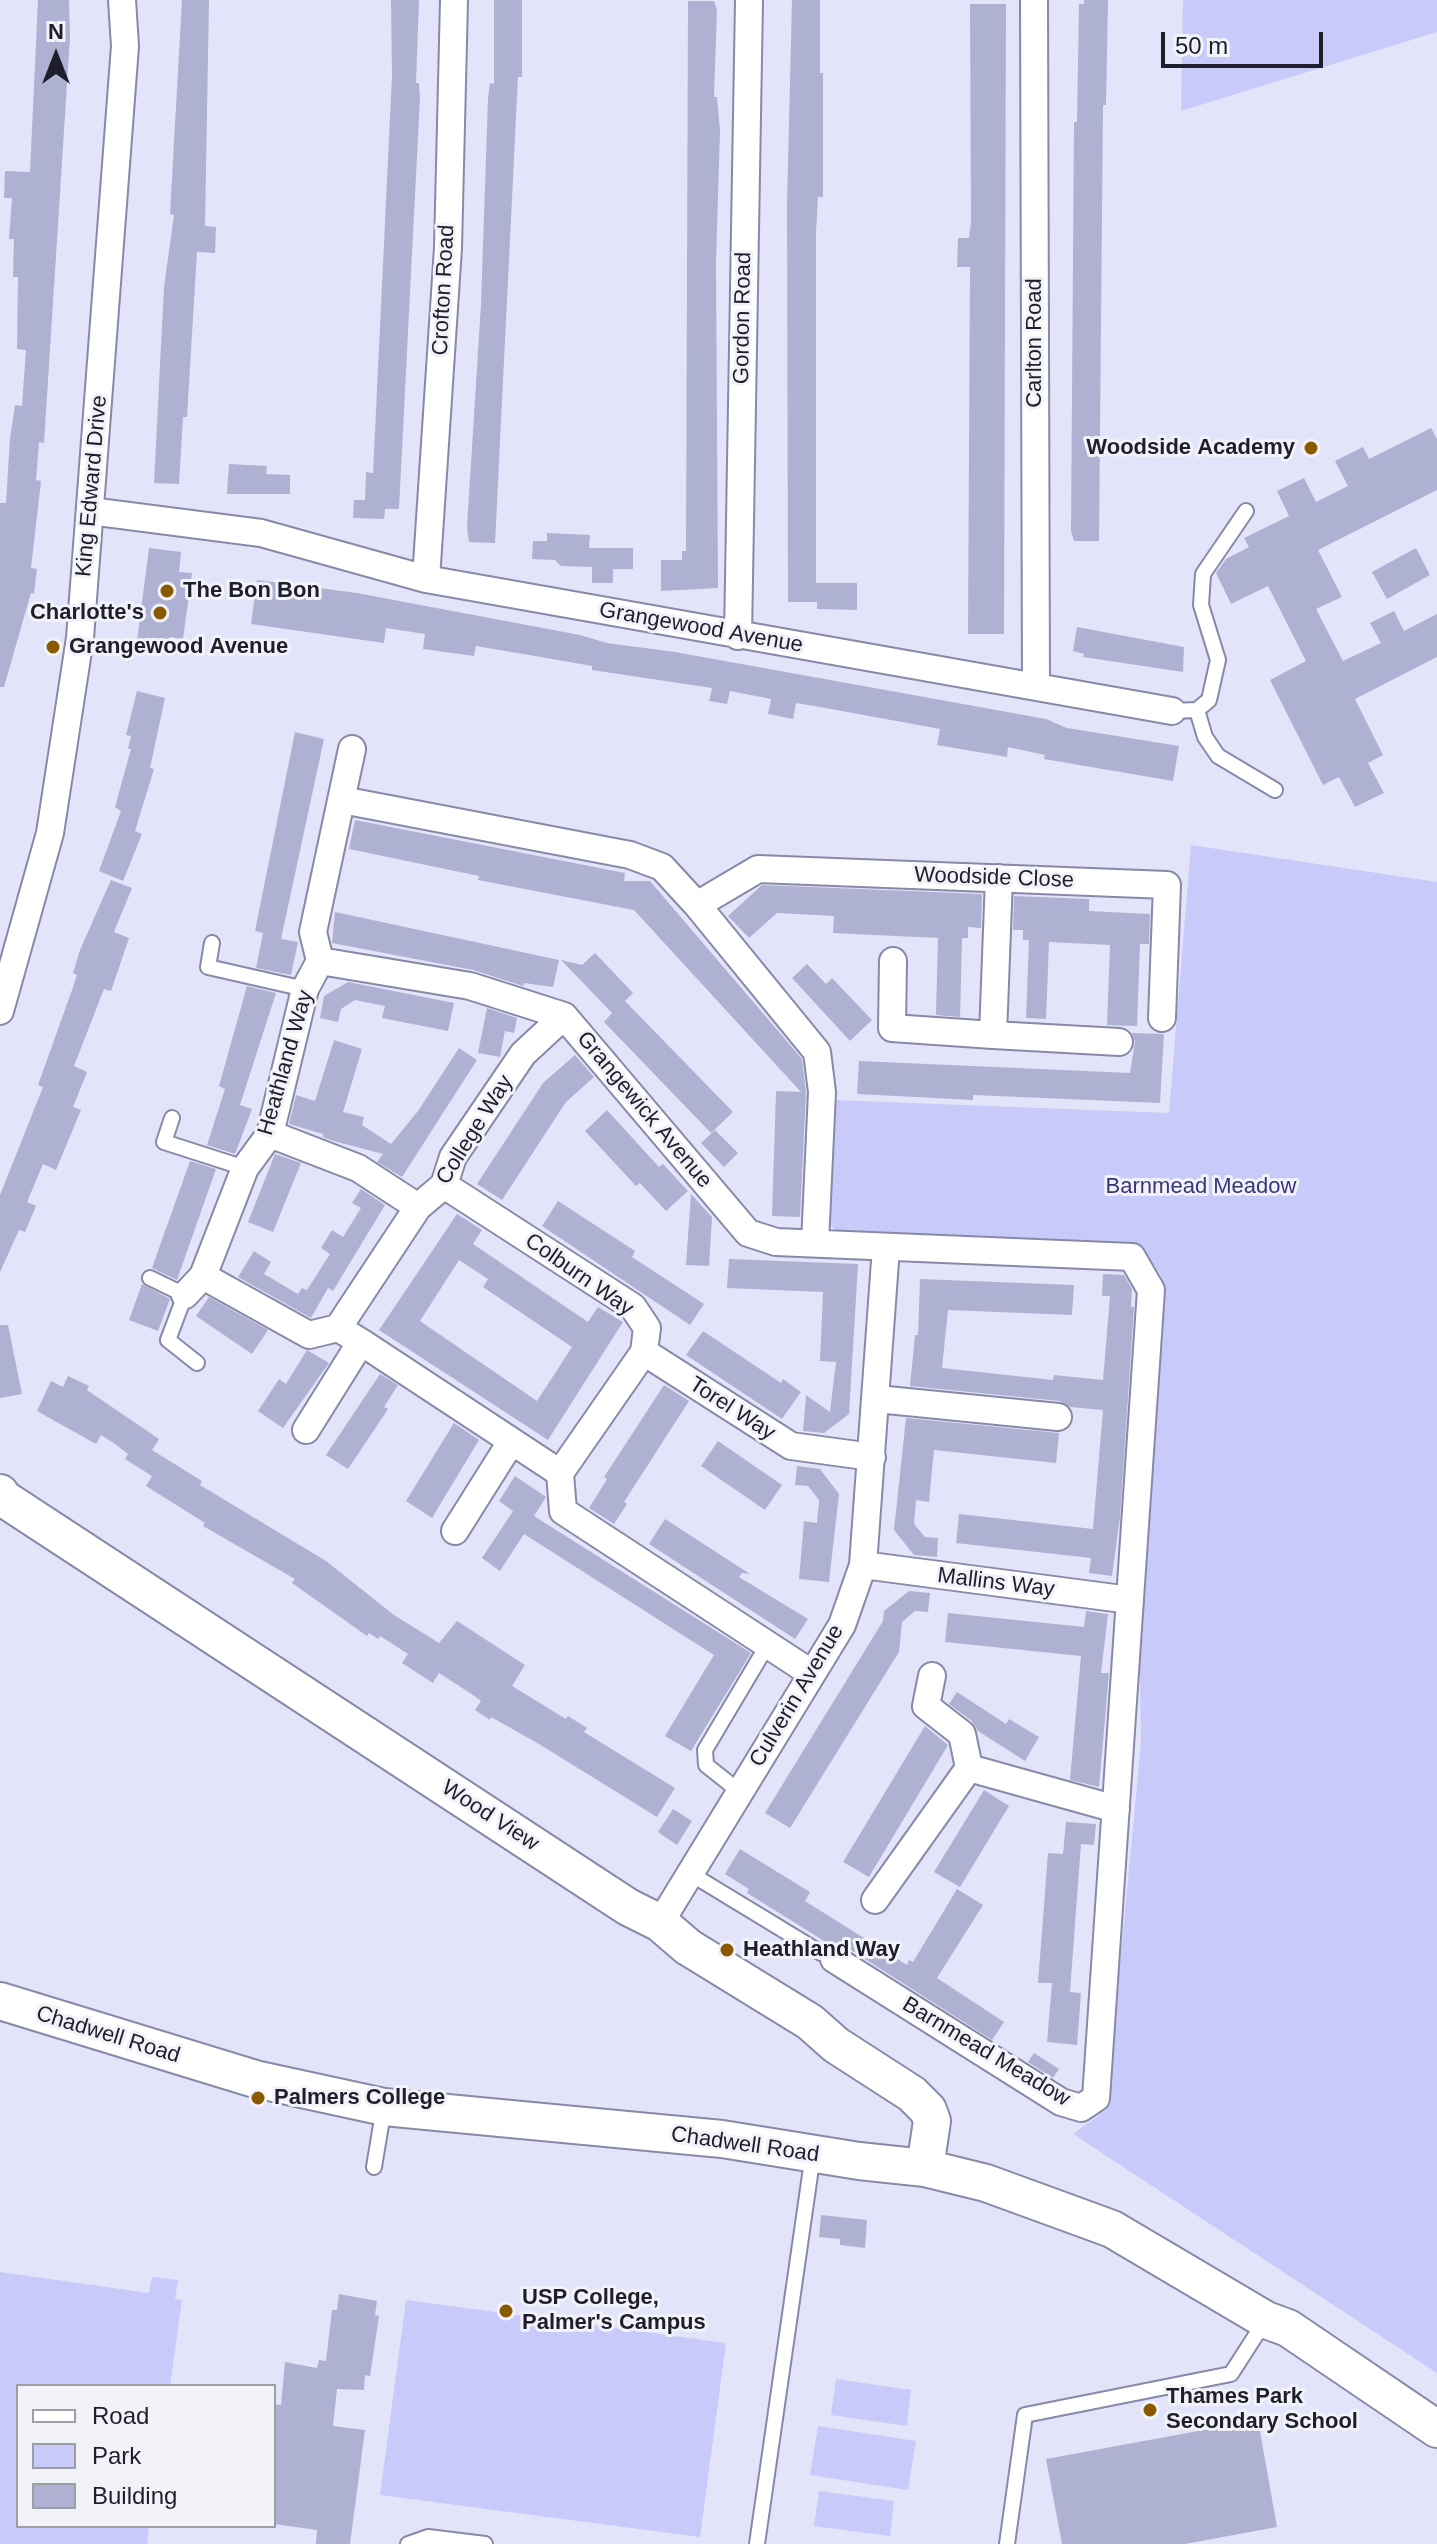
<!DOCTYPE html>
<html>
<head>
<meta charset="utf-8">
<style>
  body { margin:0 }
  #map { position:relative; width:1437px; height:2544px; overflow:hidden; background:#e3e4f9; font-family:Arial,sans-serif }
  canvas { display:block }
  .legend { position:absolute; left:16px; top:2384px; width:260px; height:144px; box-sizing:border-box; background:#f2f2f9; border:2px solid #9e9ea7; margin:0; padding:10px 14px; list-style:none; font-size:24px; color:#1f1f2c }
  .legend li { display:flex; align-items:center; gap:16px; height:40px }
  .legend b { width:40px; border:2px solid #9e9ea7 }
  .north { position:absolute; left:16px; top:16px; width:80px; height:80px; -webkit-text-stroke:6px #f2f2f9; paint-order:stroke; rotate:0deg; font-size:22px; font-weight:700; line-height:32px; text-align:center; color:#1f1f2c }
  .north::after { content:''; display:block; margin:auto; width:28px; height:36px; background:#1f1f2c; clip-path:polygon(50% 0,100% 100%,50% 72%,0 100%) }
  .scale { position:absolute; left:1161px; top:32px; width:162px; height:36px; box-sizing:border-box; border:4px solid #1f1f2c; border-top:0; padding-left:10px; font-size:24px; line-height:28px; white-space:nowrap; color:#1f1f2c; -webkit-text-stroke:6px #f2f2f9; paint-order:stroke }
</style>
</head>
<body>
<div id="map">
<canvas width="1437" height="2544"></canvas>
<ul class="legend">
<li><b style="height:10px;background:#fff"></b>Road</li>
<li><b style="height:22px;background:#c8cafa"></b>Park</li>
<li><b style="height:22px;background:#afb1d2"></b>Building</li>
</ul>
<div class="north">N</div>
<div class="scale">50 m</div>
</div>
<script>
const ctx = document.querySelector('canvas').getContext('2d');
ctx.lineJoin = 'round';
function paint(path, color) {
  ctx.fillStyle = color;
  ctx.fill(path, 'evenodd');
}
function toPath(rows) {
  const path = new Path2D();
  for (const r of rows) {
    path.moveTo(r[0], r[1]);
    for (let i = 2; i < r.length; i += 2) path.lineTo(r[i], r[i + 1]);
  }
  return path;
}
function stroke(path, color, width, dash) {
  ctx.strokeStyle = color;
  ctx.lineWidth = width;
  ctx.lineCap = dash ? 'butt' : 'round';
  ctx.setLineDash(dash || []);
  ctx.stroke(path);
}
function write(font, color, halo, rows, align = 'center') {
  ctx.font = font + ' Arial,sans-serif';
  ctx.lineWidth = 6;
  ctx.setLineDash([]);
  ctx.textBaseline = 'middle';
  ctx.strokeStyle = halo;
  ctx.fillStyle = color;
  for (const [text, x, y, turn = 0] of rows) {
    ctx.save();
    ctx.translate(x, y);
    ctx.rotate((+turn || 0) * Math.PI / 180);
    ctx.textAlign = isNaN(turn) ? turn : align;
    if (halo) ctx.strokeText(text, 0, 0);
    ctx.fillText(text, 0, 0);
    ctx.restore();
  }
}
paint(toPath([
  [1183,0,1437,0,1437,32,1181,111],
  [1191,845,1437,882,1437,2373,1073,2134,1106,2110,1141,1743,1139,1620,1161,1275,1144,1251,837,1233,826,1219,835,1100,1169,1113],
  [0,2272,149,2293,152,2277,178,2280,175,2299,182,2300,170,2386,18,2386,18,2526,149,2526,147,2544,0,2544],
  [406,2300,726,2343,700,2537,380,2495],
  [836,2379,911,2390,907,2426,831,2415],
  [818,2426,916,2441,908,2490,810,2475],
  [819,2491,894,2501,890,2536,814,2526]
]), '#c8cafa');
paint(toPath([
  [38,0,69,0,70,37,44,443,39,442,36,480,41,481,31,568,37,569,34,594,31,593,4,687,0,687,0,503,6,503,10,438,15,405,22,406,26,350,17,349,18,277,13,277,14,239,9,239,12,198,4,198,5,171,30,172],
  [182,0,209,0,205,226,216,227,215,253,197,252,187,417,183,417,179,484,154,483,164,287,174,215,170,214],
  [391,0,419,0,416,83,419,83,420,97,399,509,385,509,384,519,353,518,354,500,365,500,366,472,373,473,392,75],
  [494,0,522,0,522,77,518,77,495,543,469,542,467,527,481,304,488,98,490,83,494,84],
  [792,0,820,0,820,73,823,73,823,197,818,197,816,233,816,583,857,583,857,610,817,609,817,602,788,602,787,202],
  [1084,0,1108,0,1106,105,1103,105,1099,541,1074,541,1071,531,1074,122,1077,122,1079,4,1084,4],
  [688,1,714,1,717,10,714,97,717,97,720,131,716,262,718,588,661,591,661,560,682,560,682,551,686,551],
  [970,4,1006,4,1004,634,968,634,970,267,957,267,958,238,969,238,971,222],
  [1431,428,1437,439,1437,490,1318,550,1342,597,1316,609,1343,661,1381,643,1370,623,1394,611,1404,631,1437,614,1437,657,1355,699,1383,755,1368,763,1384,793,1355,807,1339,777,1323,785,1270,680,1306,661,1268,586,1231,604,1216,573,1226,559,1249,547,1244,538,1289,516,1277,491,1304,478,1316,502,1348,486,1335,461,1363,447,1369,459],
  [229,464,267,466,266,474,290,475,290,494,227,494],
  [547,533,590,535,589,548,633,548,633,569,613,569,613,583,592,583,592,567,561,566,555,560,532,559,533,541,547,541],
  [149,548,181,552,179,572,192,573,183,639,170,637,169,645,137,641],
  [1416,548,1430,575,1387,599,1372,572],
  [257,580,357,593,580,635,607,643,675,652,1046,719,1067,728,1179,746,1173,781,1044,759,1045,755,1008,747,1007,757,937,745,940,729,831,709,796,703,793,719,768,714,771,699,730,691,727,704,709,701,712,688,592,670,592,666,535,656,476,646,474,656,423,649,425,634,386,628,384,643,251,624],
  [1077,627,1184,647,1183,672,1083,657,1084,654,1073,651],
  [137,691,165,698,150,768,154,769,135,831,142,834,123,881,99,871,121,811,115,807,131,749,128,749,131,736,126,735],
  [295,732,324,739,281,939,298,942,291,975,256,968,263,933,255,931],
  [355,820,625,873,624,881,650,881,802,1059,806,1093,800,1217,772,1216,776,1091,801,1092,634,910,478,880,479,876,349,849],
  [111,880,132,888,114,932,129,938,111,991,104,989,74,1066,87,1072,73,1107,81,1110,56,1170,43,1164,27,1202,36,1206,25,1232,19,1230,0,1272,0,1195,43,1087,38,1085,72,990,77,975,73,973,80,950],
  [762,885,982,894,981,928,968,927,968,938,962,938,960,1017,936,1015,938,938,833,933,834,916,777,913,749,938,728,916],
  [1014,896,1089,899,1089,911,1150,914,1149,944,1140,944,1137,1026,1107,1025,1110,945,1049,942,1046,1019,1026,1018,1029,940,1023,940,1023,930,1013,930],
  [335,912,559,960,553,987,524,983,523,986,473,970,332,943],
  [595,953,633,993,625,1001,733,1112,711,1133,604,1022,612,1013,561,960,582,965],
  [807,964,826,984,832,978,872,1020,850,1041,792,978],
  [348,982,454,1003,448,1031,382,1018,385,1006,355,1000,341,1009,338,1022,320,1018,324,996],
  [247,986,276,993,240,1105,252,1109,235,1154,207,1145,225,1089,219,1086],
  [487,1008,517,1018,514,1033,505,1031,500,1057,478,1053],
  [1132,1033,1164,1034,1160,1103,973,1095,973,1100,857,1094,859,1061,1130,1073,1135,1042],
  [334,1040,362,1049,343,1112,364,1117,362,1125,391,1144,418,1111,459,1048,477,1060,402,1177,377,1162,383,1154,330,1140,323,1137,323,1134,289,1124,296,1095,315,1101],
  [575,1055,594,1077,566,1102,502,1200,477,1184,543,1083],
  [607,1110,659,1167,663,1164,688,1191,666,1211,640,1183,636,1186,585,1131],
  [715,1130,738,1153,724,1167,701,1143],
  [275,1154,301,1163,273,1232,248,1222],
  [190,1161,216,1169,177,1280,152,1268],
  [361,1189,385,1205,333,1291,328,1288,311,1318,238,1277,254,1251,271,1262,264,1274,298,1294,302,1288,307,1290,330,1254,321,1248,332,1230,343,1237,361,1208,352,1203],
  [691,1194,712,1217,709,1266,686,1265],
  [558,1201,635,1251,632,1257,704,1304,690,1325,542,1226],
  [457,1214,482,1230,473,1244,588,1322,598,1307,623,1322,548,1440,379,1330],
  [459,1260,488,1279,483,1287,572,1347,537,1401,420,1321],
  [729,1259,858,1264,849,1414,824,1433,803,1431,806,1395,830,1412,836,1362,820,1361,823,1292,727,1288],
  [1103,1274,1124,1275,1132,1289,1131,1307,1134,1307,1120,1517,1112,1576,1089,1573,1091,1558,956,1543,959,1514,1093,1529,1103,1410,1070,1407,1060,1401,910,1386,915,1335,918,1335,920,1279,1074,1285,1072,1315,948,1310,942,1368,1053,1380,1054,1375,1103,1380,1110,1296,1102,1296],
  [142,1284,170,1299,158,1331,129,1320],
  [209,1297,268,1330,252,1354,196,1316],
  [0,1325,8,1325,22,1394,0,1398],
  [703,1331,781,1383,783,1379,801,1392,782,1419,686,1355],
  [307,1350,329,1363,283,1428,258,1411,279,1379,286,1384],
  [380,1374,398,1385,384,1407,388,1409,348,1469,326,1455],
  [68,1376,89,1386,87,1390,159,1439,152,1450,202,1481,200,1485,326,1561,394,1615,439,1643,457,1621,525,1665,512,1686,566,1719,568,1716,587,1728,584,1732,675,1788,657,1817,539,1744,491,1717,490,1720,475,1710,481,1701,470,1693,439,1673,433,1683,402,1663,408,1654,380,1636,378,1639,369,1633,367,1636,292,1583,295,1579,203,1526,205,1523,146,1486,152,1476,125,1459,128,1454,115,1444,101,1435,96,1444,37,1411,51,1381,63,1387],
  [664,1385,689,1401,624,1502,627,1504,614,1524,589,1508,607,1479,604,1477],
  [906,1418,1059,1433,1056,1463,934,1450,929,1502,916,1500,914,1524,925,1537,938,1538,937,1557,914,1555,894,1530],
  [454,1423,479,1440,432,1518,406,1501],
  [718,1441,782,1485,765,1510,701,1466],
  [797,1466,820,1469,839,1494,829,1582,799,1579,804,1521,817,1523,819,1500,808,1486,795,1485],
  [515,1476,546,1497,534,1516,751,1653,691,1751,665,1736,714,1655,524,1534,500,1571,482,1558,513,1511,499,1501],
  [665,1519,750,1574,742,1573,739,1577,808,1619,795,1639,649,1544],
  [909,1591,930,1593,928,1612,915,1611,902,1622,899,1652,790,1828,765,1813,883,1621,884,1611],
  [1086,1611,1108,1614,1101,1673,1109,1673,1099,1787,1070,1780,1081,1656,945,1642,948,1613,1084,1627],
  [957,1692,1006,1724,1009,1719,1039,1737,1025,1761,978,1731,972,1721,949,1704],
  [925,1726,948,1745,869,1877,843,1862],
  [984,1790,1009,1806,960,1887,934,1872],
  [673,1809,692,1821,677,1845,658,1832],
  [1066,1822,1096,1824,1094,1845,1081,1844,1070,1992,1081,1993,1077,2045,1047,2042,1052,1983,1038,1983,1048,1853,1063,1854],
  [740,1849,810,1892,805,1901,907,1965,909,1960,913,1962,957,1889,983,1905,937,1978,1004,2022,992,2040,843,1945,829,1944,747,1893,749,1889,725,1874],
  [1034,2053,1059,2069,1053,2078,1028,2062],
  [821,2215,867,2220,865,2248,840,2245,840,2239,819,2237],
  [339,2294,377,2301,375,2315,379,2316,370,2376,365,2375,364,2390,337,2389,333,2426,365,2430,350,2544,316,2544,317,2530,274,2524,274,2404,281,2405,285,2362,317,2368,319,2360,326,2361,332,2310,337,2310],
  [1258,2420,1277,2527,1185,2544,1062,2544,1046,2459]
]), '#afb1d2');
const service = toPath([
  [1197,710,1205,737,1218,756,1275,790],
  [1172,711,1197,710,1209,700,1218,660,1201,605,1203,574,1246,511],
  [212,943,208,967,305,989],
  [172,1118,164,1142,245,1168],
  [150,1278,185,1295,168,1340,197,1363],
  [740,1792,706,1765,705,1750,768,1644],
  [691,1874,821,1953],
  [374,2167,384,2107],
  [408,2544,428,2537,485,2544],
  [757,2544,813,2154],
  [1007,2544,1025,2415,1231,2374,1265,2321]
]);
const minor = toPath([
  [1034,0,1036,685],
  [90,511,261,533,426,579,1172,711],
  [426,579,448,248,454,0],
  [738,636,749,0],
  [342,800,630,855,662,867,697,905,758,869,1167,885,1162,1018],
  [697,905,817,1052,822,1092,815,1243],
  [320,961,470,986,564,1016,748,1233,776,1242,1132,1257,1151,1290,1096,2098,1081,2108,1061,2102,834,1959],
  [893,961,892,1028,993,1035,999,878],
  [0,1011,50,833,80,638,125,46,122,0],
  [993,1035,1119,1042],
  [270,1134,358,1168,418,1207],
  [444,1185,633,1307,647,1328,644,1352,560,1473],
  [203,1276,309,1335,338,1328,361,1342,560,1473,563,1511,811,1673],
  [185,1295,203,1276,245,1168,270,1134,305,989,320,961,313,932,352,749],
  [338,1328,418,1207,444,1185,453,1157,523,1054,564,1016],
  [644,1352,791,1446,872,1457],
  [877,1399,1058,1417],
  [306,1430,361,1342],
  [455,1531,511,1442],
  [863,1565,1130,1600],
  [969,1768,1116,1809],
  [875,1900,969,1768,962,1734,926,1706,932,1676],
  [660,1923,842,1625,863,1565,886,1247]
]);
const secondary = toPath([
  [0,1493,3,1498,628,1907,660,1923,688,1947,810,2022,836,2045,912,2094,928,2110,932,2121,925,2168],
  [0,2001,255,2079,384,2107,722,2139,859,2161,925,2168,986,2183,1112,2229,1266,2320,1288,2328,1437,2429]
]);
stroke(service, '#8889a9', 18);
stroke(minor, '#8889a9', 30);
stroke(secondary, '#8889a9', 40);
stroke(service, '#fff', 14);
stroke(minor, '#fff', 26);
stroke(secondary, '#fff', 36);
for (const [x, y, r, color] of [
  [1311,448,8,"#8a5a01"],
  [167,591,8,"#8a5a01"],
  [160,613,8,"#8a5a01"],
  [53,647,8,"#8a5a01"],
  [727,1950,8,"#8a5a01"],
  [258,2098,8,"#8a5a01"],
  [506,2311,8,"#8a5a01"],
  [1150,2410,8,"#8a5a01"]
]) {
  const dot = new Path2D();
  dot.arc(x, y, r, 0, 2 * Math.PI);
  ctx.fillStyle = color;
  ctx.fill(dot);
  stroke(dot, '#f2f2f9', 3);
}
write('22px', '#1f1f2c', '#f2f2f9', [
  ["Crofton Road",444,290,-87],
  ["Gordon Road",743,318,-89],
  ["Carlton Road",1035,343,-90],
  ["King Edward Drive",92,486,-85],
  ["Grangewood Avenue",701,628,10],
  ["Woodside Close",994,878,2],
  ["Heathland Way",286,1063,-74],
  ["Grangewick Avenue",644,1110,50],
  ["College Way",475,1130,-58],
  ["Colburn Way",579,1275,35],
  ["Torel Way",732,1409,33],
  ["Mallins Way",996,1583,7],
  ["Culverin Avenue",797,1696,-59],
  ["Wood View",490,1816,33],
  ["Chadwell Road",108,2035,17],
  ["Barnmead Meadow",986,2052,31],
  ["Chadwell Road",745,2145,8]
]);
write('bold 22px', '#1f1f2c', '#f2f2f9', [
  ["Woodside Academy",1295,448,"right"],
  ["The Bon Bon",183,591],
  ["Charlotte's",144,613,"right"],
  ["Grangewood Avenue",69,647],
  ["Heathland Way",743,1950],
  ["Palmers College",274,2098],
  ["USP College,",522,2298],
  ["Palmer's Campus",522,2323],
  ["Thames Park",1166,2397],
  ["Secondary School",1166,2422]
], 'left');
write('22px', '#3a3479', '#f2f2f9', [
  ["Barnmead Meadow",1201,1187]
]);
</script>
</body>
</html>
